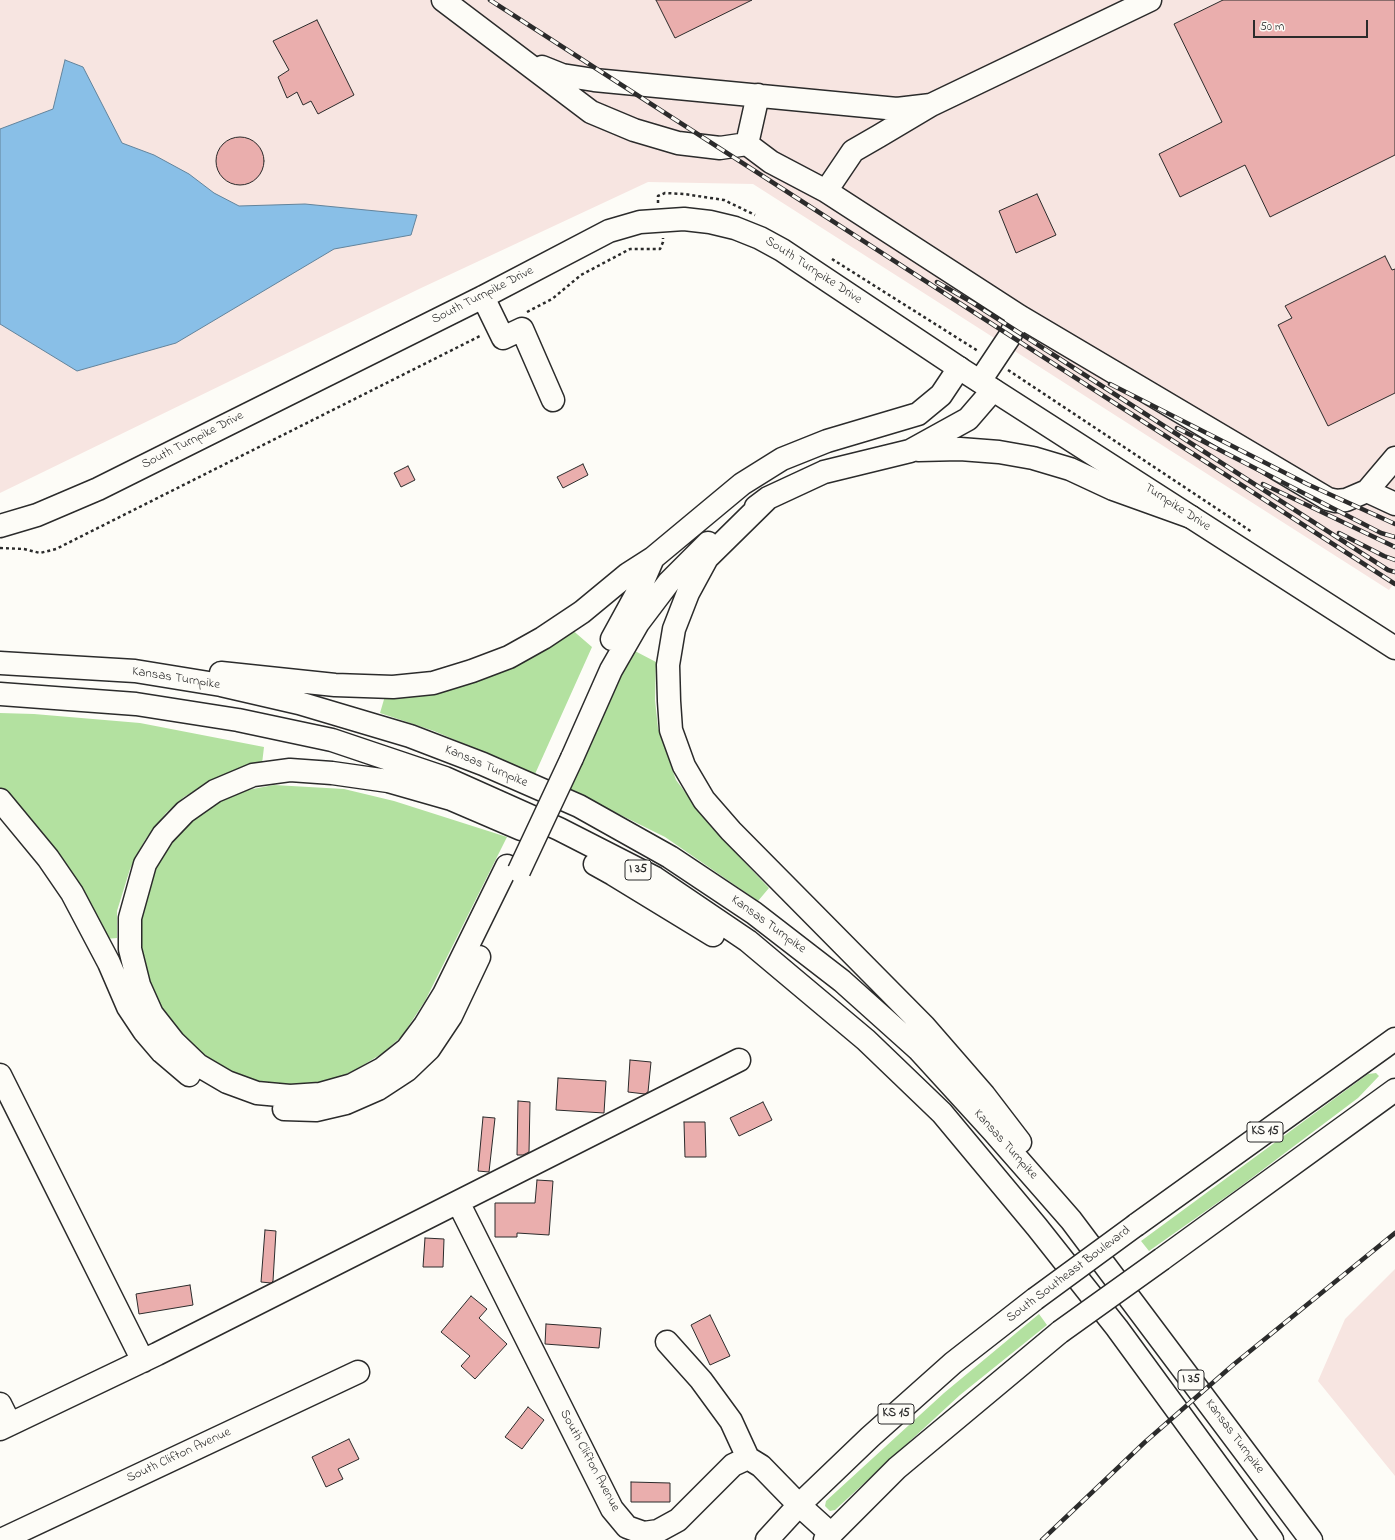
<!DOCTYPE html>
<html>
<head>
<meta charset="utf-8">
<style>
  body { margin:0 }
  #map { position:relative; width:1395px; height:1540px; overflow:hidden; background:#fdfcf7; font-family:"Indie Flower",sans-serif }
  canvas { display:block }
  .scale { position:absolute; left:1253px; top:20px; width:115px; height:18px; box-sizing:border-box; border:2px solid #2b2b2b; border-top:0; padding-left:5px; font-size:12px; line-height:14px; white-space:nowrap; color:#2b2b2b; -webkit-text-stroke:3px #fdfcf7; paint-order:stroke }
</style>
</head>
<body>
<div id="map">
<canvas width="1395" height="1540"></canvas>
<div class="scale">50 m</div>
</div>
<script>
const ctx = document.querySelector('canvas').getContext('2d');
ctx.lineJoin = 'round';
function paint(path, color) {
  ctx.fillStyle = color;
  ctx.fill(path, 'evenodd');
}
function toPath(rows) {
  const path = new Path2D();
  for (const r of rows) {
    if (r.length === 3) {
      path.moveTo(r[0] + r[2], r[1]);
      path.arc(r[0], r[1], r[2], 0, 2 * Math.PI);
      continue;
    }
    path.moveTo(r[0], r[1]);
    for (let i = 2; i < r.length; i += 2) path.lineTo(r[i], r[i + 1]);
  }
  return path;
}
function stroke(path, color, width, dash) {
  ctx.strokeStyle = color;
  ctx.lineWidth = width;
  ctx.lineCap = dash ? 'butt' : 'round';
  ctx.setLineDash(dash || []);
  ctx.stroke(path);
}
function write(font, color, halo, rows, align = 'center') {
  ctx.font = font + ' "Indie Flower",sans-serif';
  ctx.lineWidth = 3;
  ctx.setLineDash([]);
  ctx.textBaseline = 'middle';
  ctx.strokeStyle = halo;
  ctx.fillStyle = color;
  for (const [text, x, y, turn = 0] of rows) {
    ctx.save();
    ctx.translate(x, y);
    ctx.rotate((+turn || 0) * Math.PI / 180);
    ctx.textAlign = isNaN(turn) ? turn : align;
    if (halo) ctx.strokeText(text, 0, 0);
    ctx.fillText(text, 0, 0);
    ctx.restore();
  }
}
paint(toPath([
  [0,0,1395,0,1395,582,1389,590,753,184,648,182,419,289,0,493],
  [1395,1269,1395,1476,1318,1381,1345,1319]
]), '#f7e5e1');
paint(toPath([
  [570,628,592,647,535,774,434,731,380,713,385,696],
  [633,650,656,662,655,700,658,728,676,780,712,828,769,888,758,901,665,837,564,787],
  [0,713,34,714,140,723,264,747,262,764,212,781,184,797,166,813,145,840,130,869,117,911,117,938,105,939,0,791],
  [274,785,344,789,394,801,507,837,425,1001,402,1036,383,1053,355,1070,331,1081,302,1086,270,1086,243,1079,208,1061,163,1014,141,966,138,910,147,884,168,847,186,826,211,807,237,792],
  [1376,1073,1379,1076,1358,1098,1237,1189,1149,1251,1141,1241,1368,1074],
  [1039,1314,1047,1325,960,1395,835,1510,830,1511,825,1506,826,1501,944,1393]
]), '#b3e1a0');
const water = toPath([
  [65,60,83,67,122,143,154,155,189,174,214,193,239,206,305,204,417,215,411,235,334,249,176,343,77,371,0,324,0,129,53,109,65,60]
]);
paint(water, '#89bfe7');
stroke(water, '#63849c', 1);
const building = toPath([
  [656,0,752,0,675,38,656,0],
  [1223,0,1395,0,1395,155,1270,217,1245,165,1180,197,1159,154,1222,122,1174,24,1223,0],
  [317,20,354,95,318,114,311,101,303,105,297,92,287,98,278,77,289,70,273,41,317,20],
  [240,161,24],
  [1037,194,1056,235,1016,253,999,211,1037,194],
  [1385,256,1392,270,1395,269,1395,393,1328,426,1278,325,1292,318,1285,306,1385,256],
  [583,464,588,475,563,488,557,477,583,464],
  [408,466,415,480,401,487,394,473,408,466],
  [630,1060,651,1062,648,1092,645,1094,628,1092,630,1060],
  [558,1078,606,1081,604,1113,556,1110,558,1078],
  [518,1101,530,1102,529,1152,523,1155,517,1155,518,1101],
  [763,1102,772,1120,739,1136,730,1118,763,1102],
  [483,1117,495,1118,489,1172,478,1171,483,1117],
  [684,1122,705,1122,706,1157,685,1157,684,1122],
  [537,1180,553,1181,549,1235,517,1233,517,1237,495,1237,495,1203,535,1203,537,1180],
  [265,1230,276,1231,273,1281,271,1283,261,1282,265,1230],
  [425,1238,444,1239,443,1267,423,1267,425,1238],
  [190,1285,193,1305,139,1314,136,1294,190,1285],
  [471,1296,487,1309,479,1318,507,1344,475,1379,461,1366,470,1356,441,1332,471,1296],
  [710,1315,730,1356,710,1365,691,1325,710,1315],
  [546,1324,601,1328,599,1348,545,1344,546,1324],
  [528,1407,544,1420,522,1449,505,1437,528,1407],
  [349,1439,359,1459,338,1469,343,1479,326,1487,312,1457,349,1439],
  [631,1482,670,1483,670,1502,631,1502,631,1482]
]);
paint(building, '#eaaead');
stroke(building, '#2b2b2b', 1);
const minor = toPath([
  [443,0,591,112,634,130,678,143,720,148,747,144,771,162,826,191,1019,316,1328,499,1336,501,1346,500,1367,491,1395,458],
  [542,67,562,75,594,80,897,109,931,105],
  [747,144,758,95],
  [826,191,853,151,879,136,931,105,1150,0],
  [483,297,503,338,522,329,553,400],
  [980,381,1010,336,1019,316],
  [1367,491,1395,504],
  [0,526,37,515,98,489,483,297,609,231,640,222,684,219,710,222,735,228,760,238,782,250,959,368],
  [0,1075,143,1361],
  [458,1202,612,1509,627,1527,644,1533,658,1531,678,1520,733,1465,748,1458,761,1466,799,1505,831,1534],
  [667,1342,701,1380,731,1421,748,1458],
  [0,1404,10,1424],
  [0,1429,157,1354,739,1060],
  [1,1540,358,1372]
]);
const major = toPath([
  [959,368,1395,648],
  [1136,1225,1395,1039],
  [1162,1259,1395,1090],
  [767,1540,799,1505,870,1437,953,1363,1035,1299],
  [825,1540,897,1468,1060,1332]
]);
const highway = toPath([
  [918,450,960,449,999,452,1033,458,1070,469,1113,489,1191,517],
  [768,498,707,558,688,593,674,629,668,665,669,701,671,730,684,766,704,800,731,831,924,1026,984,1095,1020,1142],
  [756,507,768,498,824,472,910,451,968,419,993,390],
  [612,639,641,586,653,558],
  [0,663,135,671,221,685,299,703,410,736,483,764,579,806,670,857,754,913,842,981,919,1050,993,1131,1071,1220,1311,1540],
  [221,673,335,685,393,687,433,683,472,671,509,657,543,638,582,612,628,574,653,558,742,484,782,459,827,441,918,414,941,395,959,368],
  [0,694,136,704,238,720,332,740,445,778,559,829,655,878,748,941,866,1040,942,1113,1037,1227,1117,1328,1272,1540],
  [572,758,611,670,638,623,669,582,708,543],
  [0,800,48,858,72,893,109,963,128,1007,144,1031,162,1052,189,1075],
  [595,864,613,874,713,935],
  [507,866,444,994,425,1025,407,1049,382,1069,352,1085,320,1094,290,1096,257,1093,227,1082,198,1065,174,1042,152,1014,139,985,130,949,130,918,145,864,163,835,185,812,215,791,253,775,290,770,332,773,388,781,451,799,521,829],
  [284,1109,316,1110,346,1103,378,1089,407,1070,429,1049,451,1016,479,957]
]);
stroke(minor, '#2b2b2b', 25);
stroke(major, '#2b2b2b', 25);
stroke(highway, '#2b2b2b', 25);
stroke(toPath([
  [658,203,658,196,665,193,684,194,724,200,755,215],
  [832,259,978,351],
  [527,312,552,299,581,275,630,249,660,249,663,242,663,238],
  [1008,370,1252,532],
  [0,548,24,549,40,553,56,549,482,335]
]), '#2b2b2b', 2.5, [3, 3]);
stroke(minor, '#fdfcf7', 22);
stroke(major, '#fdfcf7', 22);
stroke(highway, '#fdfcf7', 22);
const rail = toPath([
  [490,0,1395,584],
  [937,282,973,303,1388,570,1395,572],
  [1110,384,1307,484,1395,524],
  [1177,428,1381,533,1395,537],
  [1263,484,1395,547],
  [1339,533,1384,556,1395,560],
  [1042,1540,1145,1442,1233,1365,1395,1233]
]);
stroke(rail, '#2b2b2b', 4.5);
stroke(rail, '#fdfcf7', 3, [9]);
const majorBridge = toPath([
  [1035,1299,1136,1225],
  [1060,1332,1162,1259]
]);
const highwayBridge = toPath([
  [519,871,572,758]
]);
stroke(majorBridge, '#2b2b2b', 25, []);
stroke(highwayBridge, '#2b2b2b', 25, []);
stroke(majorBridge, '#fdfcf7', 22);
stroke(highwayBridge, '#fdfcf7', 22);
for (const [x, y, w] of [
  [638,870,26],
  [1265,1132,36],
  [1191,1380,26],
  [896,1414,36]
]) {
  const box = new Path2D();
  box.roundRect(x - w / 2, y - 10, w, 20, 3);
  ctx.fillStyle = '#fdfcf7';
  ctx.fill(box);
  stroke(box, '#2b2b2b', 1);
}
write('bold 12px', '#2b2b2b', null, [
  ["I 35",638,870],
  ["KS 15",1265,1132],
  ["I 35",1191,1380],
  ["KS 15",896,1414]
]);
write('13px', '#2b2b2b', '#fdfcf7', [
  ["South Turnpike Drive",813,271,33],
  ["South Turnpike Drive",483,296,-27],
  ["South Turnpike Drive",193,441,-27],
  ["Turnpike Drive",1177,508,33],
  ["Kansas Turnpike",176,679,9],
  ["Kansas Turnpike",486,767,23],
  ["Kansas Turnpike",768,925,36],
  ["Kansas Turnpike",1005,1145,48],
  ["South Southeast Boulevard",1069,1275,-37],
  ["Kansas Turnpike",1234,1437,53],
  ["South Clifton Avenue",179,1456,-25],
  ["South Clifton Avenue",589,1461,62]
]);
</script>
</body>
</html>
